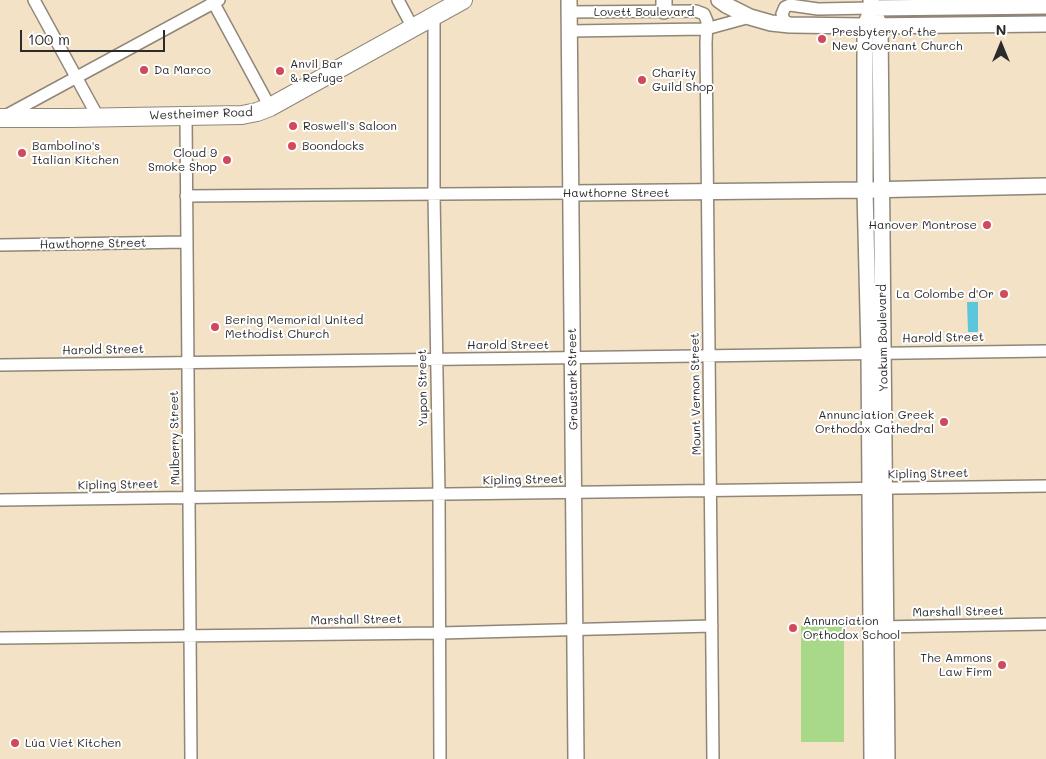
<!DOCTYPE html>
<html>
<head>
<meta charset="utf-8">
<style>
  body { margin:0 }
  #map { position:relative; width:1046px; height:759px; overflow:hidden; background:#f3e2c6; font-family:Mali,sans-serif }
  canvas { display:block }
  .north { position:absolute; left:976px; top:20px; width:50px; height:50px; -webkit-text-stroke:4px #fff; paint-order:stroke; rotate:0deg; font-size:14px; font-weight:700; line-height:20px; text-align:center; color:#2b2b2b }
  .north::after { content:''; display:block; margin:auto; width:18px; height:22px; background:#2b2b2b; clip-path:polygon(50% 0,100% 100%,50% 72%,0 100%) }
  .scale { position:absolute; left:20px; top:30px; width:145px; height:22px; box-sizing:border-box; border:2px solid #2b2b2b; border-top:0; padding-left:6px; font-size:15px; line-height:18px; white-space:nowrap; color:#2b2b2b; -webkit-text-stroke:4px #fff; paint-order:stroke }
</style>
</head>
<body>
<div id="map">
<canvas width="1046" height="759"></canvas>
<div class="north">N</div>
<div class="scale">100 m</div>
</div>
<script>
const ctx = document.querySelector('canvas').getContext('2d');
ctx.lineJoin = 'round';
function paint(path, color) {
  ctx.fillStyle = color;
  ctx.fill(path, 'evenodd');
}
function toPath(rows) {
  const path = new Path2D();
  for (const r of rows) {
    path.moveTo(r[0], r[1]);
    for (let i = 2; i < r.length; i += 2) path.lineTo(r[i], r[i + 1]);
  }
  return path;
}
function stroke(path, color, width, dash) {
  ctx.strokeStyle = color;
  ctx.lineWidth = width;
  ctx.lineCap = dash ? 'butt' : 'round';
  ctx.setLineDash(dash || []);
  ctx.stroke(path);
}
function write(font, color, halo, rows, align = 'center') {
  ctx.font = font + ' Mali,sans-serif';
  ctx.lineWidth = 4;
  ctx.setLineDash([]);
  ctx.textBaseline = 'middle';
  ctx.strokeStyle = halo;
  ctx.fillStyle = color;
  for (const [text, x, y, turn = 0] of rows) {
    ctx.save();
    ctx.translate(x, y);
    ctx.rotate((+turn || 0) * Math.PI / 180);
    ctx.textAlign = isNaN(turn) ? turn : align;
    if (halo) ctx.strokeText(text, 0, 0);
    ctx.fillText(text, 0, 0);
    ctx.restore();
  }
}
paint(toPath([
  [801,626,844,626,844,742,801,742]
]), '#a8d988');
paint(toPath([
  [967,302,978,302,978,332,968,332]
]), '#5ec6db');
const street = toPath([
  [34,0,98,117],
  [212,0,270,107],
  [398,0,413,28],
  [569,12,696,11,704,14,707,21,706,43,713,759],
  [434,16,434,194,439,494,440,759],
  [790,25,784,20,782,14,785,7,790,5,818,9,872,8],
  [569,31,706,29,750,17],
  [5,116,219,0],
  [186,116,191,759],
  [186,196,571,193],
  [0,245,187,242],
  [0,365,698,356,1046,351],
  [0,500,1046,486],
  [878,627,1046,624],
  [0,638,440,633,712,626]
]);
const secondary = toPath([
  [569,0,576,759],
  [664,0,664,11],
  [719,0,726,5,750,17,771,23,790,25,865,26,1046,24],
  [871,0,872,8,880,26,887,759],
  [872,8,1046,6],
  [571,193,865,190,1046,186],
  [872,759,869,353,865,190,865,26,872,8]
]);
const primary = toPath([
  [0,118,70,118,242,115,257,112,270,107,463,0]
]);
stroke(street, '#8f8678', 14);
stroke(secondary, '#8f8678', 18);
stroke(primary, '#8f8678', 20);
stroke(street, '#fff', 11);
stroke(secondary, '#fff', 15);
stroke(primary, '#fff', 18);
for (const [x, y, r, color] of [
  [822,39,5,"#d1495b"],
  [144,70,5,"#d1495b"],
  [280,71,5,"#d1495b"],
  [642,80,5,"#d1495b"],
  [293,126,5,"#d1495b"],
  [292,146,5,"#d1495b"],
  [22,153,5,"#d1495b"],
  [227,160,5,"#d1495b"],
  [987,225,5,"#d1495b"],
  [1004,294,5,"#d1495b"],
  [215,327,5,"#d1495b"],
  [944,422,5,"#d1495b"],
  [793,628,5,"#d1495b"],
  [1002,665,5,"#d1495b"],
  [15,743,5,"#d1495b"]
]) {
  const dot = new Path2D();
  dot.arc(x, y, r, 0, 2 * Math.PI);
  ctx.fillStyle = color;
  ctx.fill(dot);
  stroke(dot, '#fff', 2);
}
write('12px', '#2b2b2b', '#fff', [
  ["Lovett Boulevard",644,12],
  ["Westheimer Road",201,114,-2],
  ["Hawthorne Street",616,193],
  ["Hawthorne Street",93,244,-1],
  ["Yoakum Boulevard",883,338,-91],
  ["Harold Street",943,338,-1],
  ["Harold Street",508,345],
  ["Harold Street",103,350,-1],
  ["Graustark Street",573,379,-91],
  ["Yupon Street",423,388,-91],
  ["Mount Vernon Street",696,394,-91],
  ["Mulberry Street",175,438,-91],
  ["Kipling Street",928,474,-1],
  ["Kipling Street",523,480,-1],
  ["Kipling Street",118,485,-1],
  ["Marshall Street",958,612,-1],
  ["Marshall Street",356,620,-1]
]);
write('12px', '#2b2b2b', '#fff', [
  ["Presbytery of the",832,32],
  ["New Covenant Church",832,46],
  ["Anvil Bar",290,64],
  ["& Refuge",290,78],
  ["Da Marco",154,70],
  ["Charity",652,73],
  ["Guild Shop",652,87],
  ["Roswell's Saloon",303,126],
  ["Bambolino's",32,146],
  ["Italian Kitchen",32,160],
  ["Boondocks",302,146],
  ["Cloud 9",217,153,"right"],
  ["Smoke Shop",217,167,"right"],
  ["Hanover Montrose",977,225,"right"],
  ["La Colombe d'Or",994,294,"right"],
  ["Bering Memorial United",225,320],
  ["Methodist Church",225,334],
  ["Annunciation Greek",934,415,"right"],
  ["Orthodox Cathedral",934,429,"right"],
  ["Annunciation",803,621],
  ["Orthodox School",803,635],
  ["The Ammons",992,658,"right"],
  ["Law Firm",992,672,"right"],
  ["Lúa Viet Kitchen",25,743]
], 'left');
</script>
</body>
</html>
